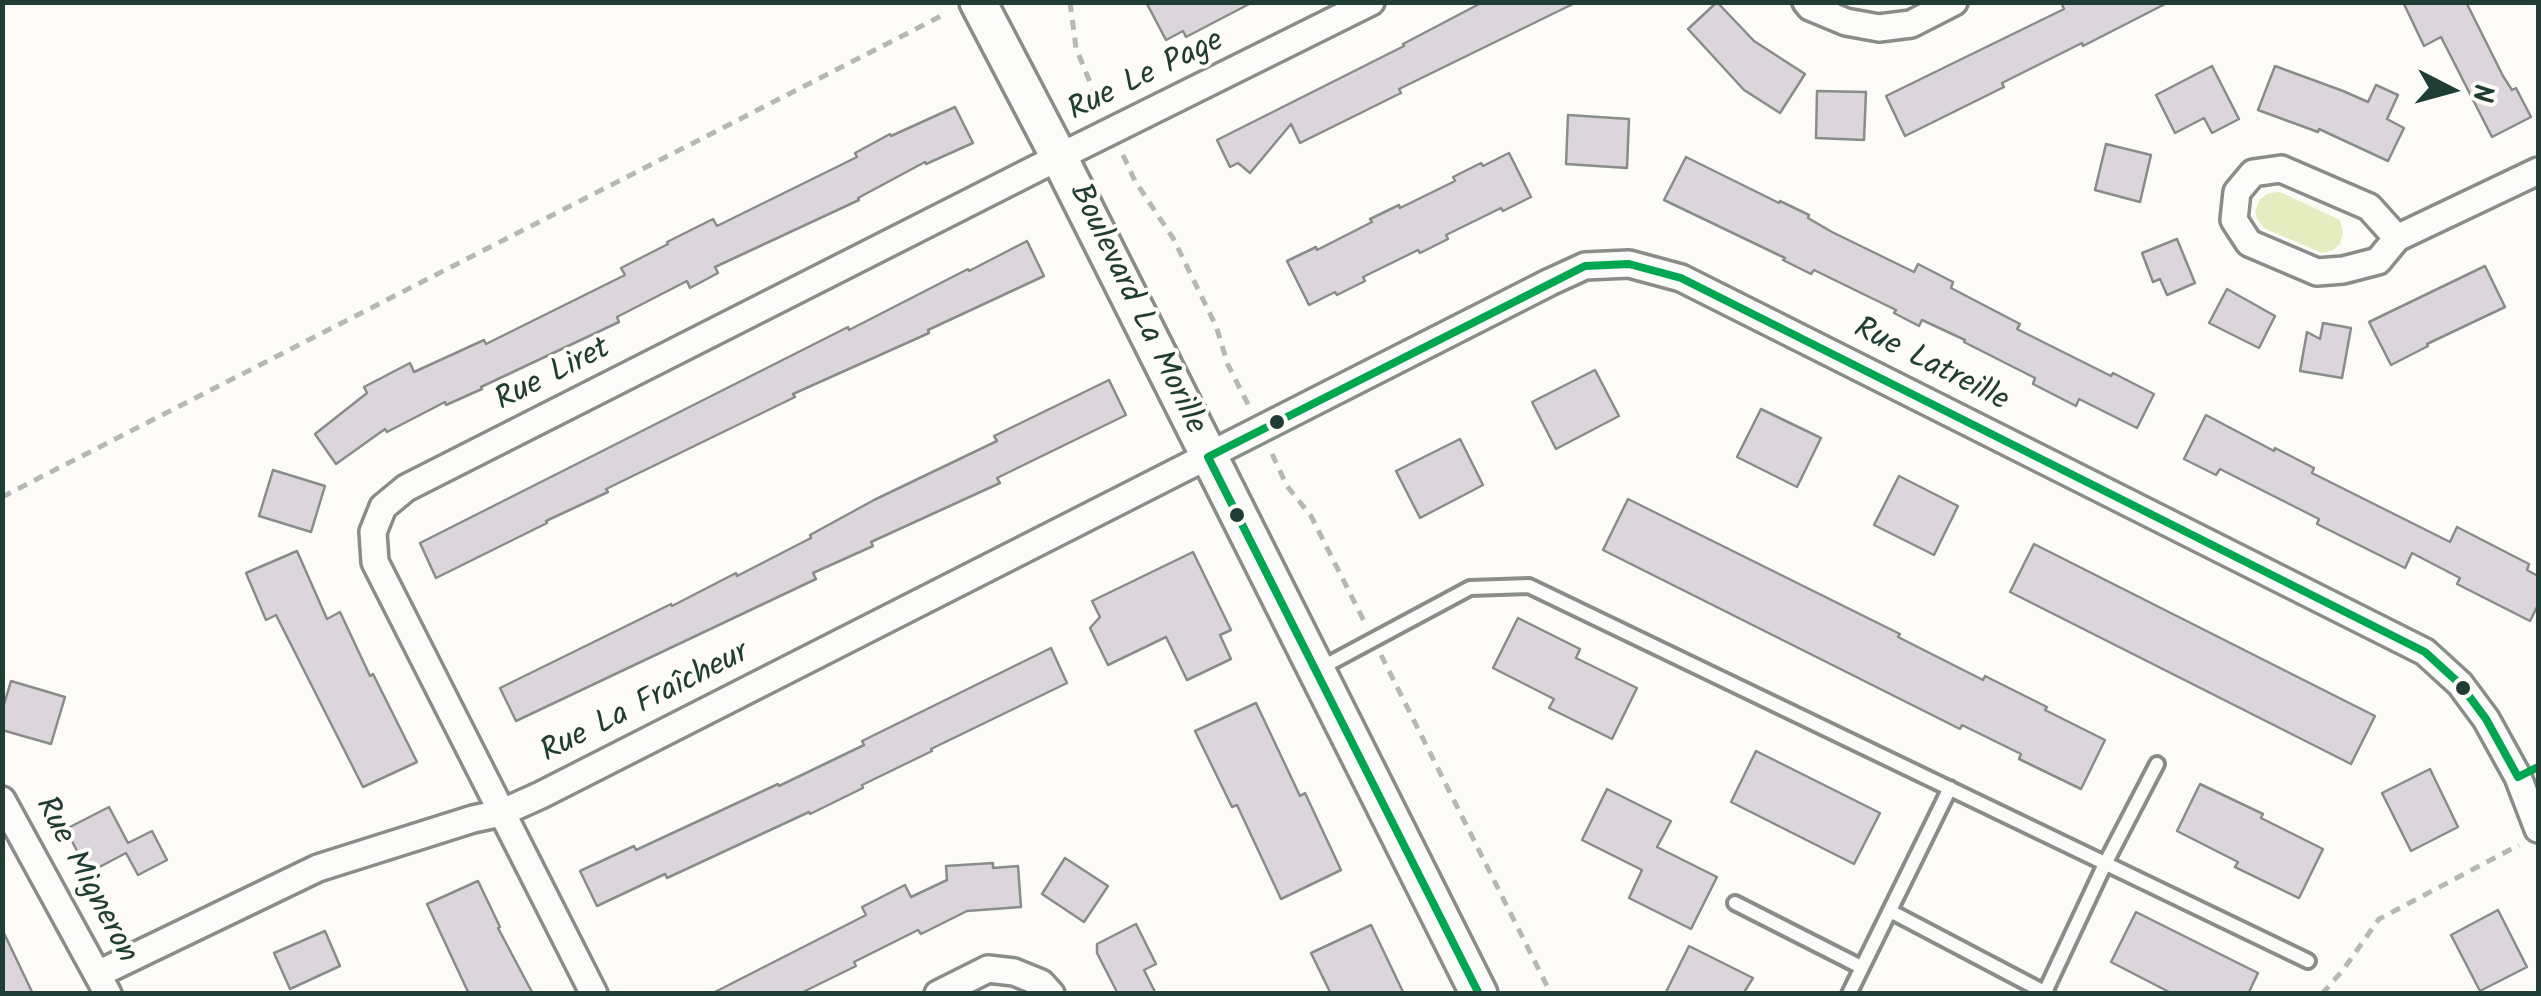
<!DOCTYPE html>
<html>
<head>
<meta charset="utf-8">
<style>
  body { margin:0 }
  #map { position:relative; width:2541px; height:996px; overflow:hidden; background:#fcfbf8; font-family:Kalam,sans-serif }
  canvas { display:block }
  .frame { position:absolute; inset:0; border:5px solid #1f3d34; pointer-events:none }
  .north { position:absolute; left:2401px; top:40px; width:100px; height:100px; -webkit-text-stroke:8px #fdfcf7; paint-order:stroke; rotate:96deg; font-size:28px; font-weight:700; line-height:40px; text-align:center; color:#1f3d34 }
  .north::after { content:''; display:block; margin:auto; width:35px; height:45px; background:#1f3d34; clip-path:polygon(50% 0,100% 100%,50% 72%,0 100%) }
</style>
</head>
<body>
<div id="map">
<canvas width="2541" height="996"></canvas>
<div class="frame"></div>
<div class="north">N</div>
</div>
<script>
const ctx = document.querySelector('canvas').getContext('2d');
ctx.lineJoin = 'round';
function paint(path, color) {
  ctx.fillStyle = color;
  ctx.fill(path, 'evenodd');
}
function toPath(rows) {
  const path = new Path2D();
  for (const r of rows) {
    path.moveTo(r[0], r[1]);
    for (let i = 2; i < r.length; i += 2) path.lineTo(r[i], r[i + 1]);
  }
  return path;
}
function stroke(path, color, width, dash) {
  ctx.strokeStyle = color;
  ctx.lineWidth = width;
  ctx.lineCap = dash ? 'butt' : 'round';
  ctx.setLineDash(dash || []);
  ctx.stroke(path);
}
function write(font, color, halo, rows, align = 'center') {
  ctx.font = font + ' Kalam,sans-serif';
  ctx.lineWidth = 8;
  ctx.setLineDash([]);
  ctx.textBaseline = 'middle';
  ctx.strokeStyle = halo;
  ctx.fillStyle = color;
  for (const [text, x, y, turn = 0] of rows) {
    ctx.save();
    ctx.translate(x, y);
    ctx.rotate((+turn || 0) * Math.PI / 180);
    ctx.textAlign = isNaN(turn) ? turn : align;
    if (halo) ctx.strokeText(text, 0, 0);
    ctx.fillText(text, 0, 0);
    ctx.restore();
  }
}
paint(toPath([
  [2280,192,2340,220,2343,233,2340,244,2333,250,2322,253,2264,228,2257,219,2255,211,2260,199,2269,193]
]), '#e5ecc0');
const building = toPath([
  [1146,2,1253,2,1186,37,1183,31,1166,40,1146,2],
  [1483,2,1577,2,1399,89,1401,93,1300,143,1291,124,1250,173,1238,163,1230,167,1217,140,1404,46,1403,44,1483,2],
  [1717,2,1754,41,1805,74,1780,113,1744,90,1688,29,1717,2],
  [2061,2,2169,2,2083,46,2082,43,2002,83,2004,87,1905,136,1886,96,2064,9,2061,2],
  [2403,2,2466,2,2503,76,2512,90,2516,88,2531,117,2492,137,2441,37,2424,46,2403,2],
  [2212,66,2239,119,2212,133,2204,118,2175,133,2156,95,2212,66],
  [2275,66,2343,91,2368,102,2376,85,2398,95,2387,119,2404,128,2388,161,2319,129,2318,132,2258,110,2275,66],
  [1817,91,1866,92,1864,140,1816,138,1817,91],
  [955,107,973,143,926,164,925,162,858,198,859,200,715,267,718,273,690,288,687,281,617,317,619,322,481,387,482,389,446,405,445,402,387,432,385,429,336,464,315,434,367,393,364,387,410,363,414,372,484,340,486,344,625,275,621,268,668,244,667,242,713,219,717,226,857,157,855,153,890,134,891,136,955,107],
  [1568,115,1629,119,1627,168,1566,164,1568,115],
  [2106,144,2151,155,2140,202,2095,190,2106,144],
  [1509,153,1531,197,1503,211,1501,208,1446,235,1448,239,1420,253,1418,250,1363,277,1365,281,1337,295,1335,292,1309,305,1287,261,1316,247,1317,250,1372,222,1370,219,1399,205,1400,208,1455,181,1453,177,1481,163,1483,166,1509,153],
  [1686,157,1779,203,1780,201,1809,215,1808,218,1832,232,1914,272,1918,264,1953,282,1951,288,2020,324,2017,329,2111,376,2113,373,2154,394,2137,428,2079,399,2076,406,2033,384,2035,378,1964,342,1965,340,1922,320,1919,326,1894,313,1896,310,1814,270,1811,274,1783,260,1785,258,1664,200,1686,157],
  [2177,239,2195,283,2167,295,2160,279,2153,282,2142,253,2177,239],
  [1027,241,1044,276,928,330,929,333,793,394,795,397,606,489,608,492,546,521,547,523,436,578,420,543,848,327,849,330,968,269,969,271,1027,241],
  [2485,266,2505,307,2427,344,2428,346,2391,365,2369,322,2485,266],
  [2227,289,2275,316,2259,348,2209,323,2227,289],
  [2323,323,2351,328,2342,378,2300,371,2307,332,2320,339,2323,323],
  [1595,370,1619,416,1556,449,1532,402,1595,370],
  [1109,380,1126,415,997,478,1000,483,871,542,873,546,813,573,816,579,516,721,500,688,671,604,672,606,736,573,737,576,811,538,810,535,874,500,997,441,994,436,1109,380],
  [1761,409,1821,438,1797,487,1737,457,1761,409],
  [2206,415,2274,451,2275,448,2314,468,2312,473,2450,542,2457,527,2529,564,2527,570,2538,576,2538,605,2530,621,2457,584,2460,578,2412,553,2405,568,2317,524,2319,519,2220,469,2216,475,2184,459,2206,415],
  [1460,439,1483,485,1420,518,1396,471,1460,439],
  [273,470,325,486,311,532,259,516,273,470],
  [1899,476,1958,506,1934,555,1874,525,1899,476],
  [1628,499,1900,634,1898,637,1983,680,1985,676,2047,707,2045,710,2105,740,2081,789,2019,759,2021,754,1962,725,1960,729,1603,550,1628,499],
  [2034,544,2375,716,2351,764,2010,592,2034,544],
  [297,551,327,619,340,612,370,676,373,674,417,762,363,787,276,615,266,620,246,573,297,551],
  [1193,552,1231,630,1220,635,1231,659,1187,680,1166,637,1108,665,1090,628,1100,617,1092,601,1193,552],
  [1518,618,1580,649,1576,658,1637,688,1612,739,1549,708,1554,699,1493,668,1518,618],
  [1051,648,1067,683,931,749,932,751,862,785,863,788,810,814,809,812,667,878,665,874,597,906,580,871,634,846,636,850,778,784,779,786,864,745,862,741,1051,648],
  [11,681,65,697,51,744,2,730,2,711,11,681],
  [1256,703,1300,796,1305,793,1341,870,1281,899,1237,805,1232,807,1195,731,1256,703],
  [1756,751,1880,813,1854,864,1731,802,1756,751],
  [2430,769,2458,827,2411,851,2382,793,2430,769],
  [2200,784,2263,814,2261,818,2323,849,2299,898,2235,867,2238,862,2177,831,2200,784],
  [1607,789,1671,821,1657,847,1717,877,1691,929,1629,898,1642,870,1582,840,1607,789],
  [109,807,128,843,152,831,167,860,138,875,126,853,88,873,66,829,109,807],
  [1065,858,1108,886,1084,922,1042,894,1065,858],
  [993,863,993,868,1018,866,1021,907,967,911,921,934,918,930,854,962,856,966,799,994,711,994,866,915,862,907,905,885,911,897,947,880,946,866,993,863],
  [478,881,500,927,498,928,533,994,469,994,427,904,478,881],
  [2498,910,2527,967,2480,991,2451,935,2498,910],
  [2136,912,2258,973,2248,994,2173,994,2111,962,2136,912],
  [1136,924,1156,964,1144,970,1156,994,1118,994,1097,953,1097,944,1136,924],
  [1371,925,1404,994,1331,994,1311,953,1371,925],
  [2,929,33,994,2,994,2,929],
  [325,931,340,966,290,989,274,953,325,931],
  [1689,946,1753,978,1743,994,1665,994,1689,946]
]);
paint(building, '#ddd5dc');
stroke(building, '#888d8a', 2.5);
const lane = toPath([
  [1319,669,1470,588,1529,586,2308,961],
  [1735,903,1861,967],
  [1890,911,2048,994],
  [2045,992,2105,864,2157,764],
  [1849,994,1950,788]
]);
const street = toPath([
  [1806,2,1810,7,1846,22,1879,28,1911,24,1954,2],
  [2397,238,2369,207,2281,169,2253,173,2237,192,2234,220,2249,243,2317,272,2343,270,2378,261,2397,238,2538,171],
  [2,800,108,994],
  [98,974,318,868,473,819,501,813,541,795,1550,282,1585,266,1629,264,1681,278,2425,652,2460,684,2486,719,2518,777,2538,829],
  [594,994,375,562,373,532,383,507,406,488,1059,157,1371,2],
  [938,994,988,969,1014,972,1041,983,1051,994]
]);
const secondary = toPath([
  [978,2,1059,157,1479,994]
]);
stroke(lane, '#888d8a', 20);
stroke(street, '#888d8a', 32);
stroke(secondary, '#888d8a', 42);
stroke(toPath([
  [1070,2,1076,48,1101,109],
  [1123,155,1135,181,1173,238,1216,326,1228,365,1250,408],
  [1272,454,1287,486,1311,516,1365,623],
  [2,497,947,13],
  [1381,655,1551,994],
  [2322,994,2343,970,2379,919,2519,845]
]), '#b5b8b6', 5, [10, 8]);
stroke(lane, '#fbfbf9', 12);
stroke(street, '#fbfbf9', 25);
stroke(secondary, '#fbfbf9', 35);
stroke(toPath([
  [1479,994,1208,457,1585,266,1629,264,1681,278,2425,652,2460,684,2486,719,2518,777,2538,767]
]), '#00a651', 8);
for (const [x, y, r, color] of [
  [1277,422,9,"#1f3d34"],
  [1237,515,9,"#1f3d34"],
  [2463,688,9,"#1f3d34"]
]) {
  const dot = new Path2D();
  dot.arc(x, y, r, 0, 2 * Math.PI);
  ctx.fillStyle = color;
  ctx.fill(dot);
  stroke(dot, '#fdfcf7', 4);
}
write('32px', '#1f3d34', '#fdfcf7', [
  ["Rue Le Page",1147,78,-26],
  ["Boulevard La Morille",1135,310,64],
  ["Rue Latreille",1930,367,27],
  ["Rue Liret",554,377,-27],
  ["Rue La Fraîcheur",646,705,-27],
  ["Rue Migneron",84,881,62]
]);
</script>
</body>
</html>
